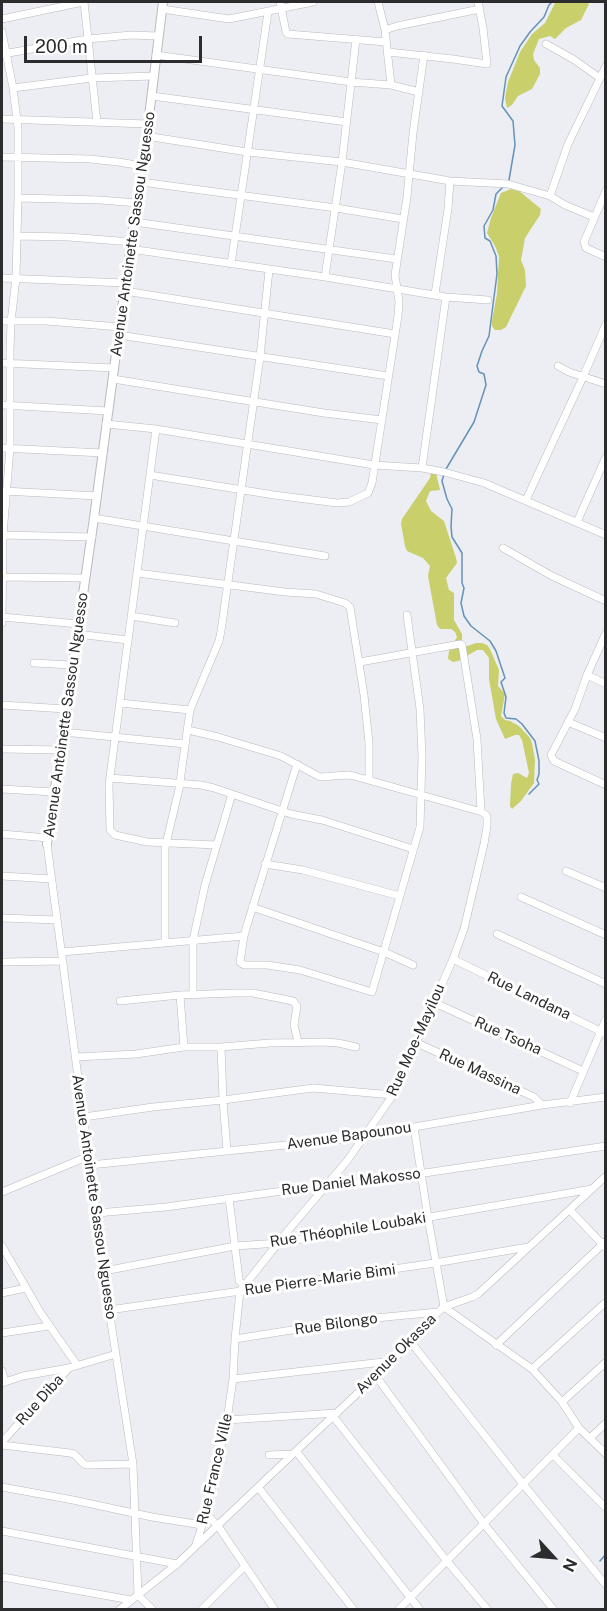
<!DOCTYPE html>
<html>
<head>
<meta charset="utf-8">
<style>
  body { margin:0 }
  #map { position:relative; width:607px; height:1611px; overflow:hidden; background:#eceef3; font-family:"Public Sans",sans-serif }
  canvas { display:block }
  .frame { position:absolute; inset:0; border:3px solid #2c2c2e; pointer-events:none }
  .north { position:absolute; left:523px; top:1527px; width:60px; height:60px; -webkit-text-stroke:4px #fff; paint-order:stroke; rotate:116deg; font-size:16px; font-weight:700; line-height:24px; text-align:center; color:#2c2c2e }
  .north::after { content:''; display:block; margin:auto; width:21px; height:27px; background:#2c2c2e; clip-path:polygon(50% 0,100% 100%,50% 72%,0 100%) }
  .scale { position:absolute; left:24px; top:36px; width:178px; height:27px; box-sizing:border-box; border:3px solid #2c2c2e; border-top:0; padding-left:8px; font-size:18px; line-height:21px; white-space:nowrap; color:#2c2c2e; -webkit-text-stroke:4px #fff; paint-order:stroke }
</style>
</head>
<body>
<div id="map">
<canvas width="607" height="1611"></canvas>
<div class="frame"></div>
<div class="north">N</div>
<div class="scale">200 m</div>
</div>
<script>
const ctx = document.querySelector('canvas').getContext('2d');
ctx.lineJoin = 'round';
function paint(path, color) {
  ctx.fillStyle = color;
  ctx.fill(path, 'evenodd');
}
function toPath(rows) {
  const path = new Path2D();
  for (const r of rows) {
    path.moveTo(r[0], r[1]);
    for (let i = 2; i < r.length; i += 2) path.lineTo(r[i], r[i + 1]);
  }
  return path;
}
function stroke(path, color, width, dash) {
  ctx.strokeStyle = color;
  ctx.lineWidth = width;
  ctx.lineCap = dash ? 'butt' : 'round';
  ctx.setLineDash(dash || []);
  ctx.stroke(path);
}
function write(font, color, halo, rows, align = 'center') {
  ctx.font = font + ' "Public Sans",sans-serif';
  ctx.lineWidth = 6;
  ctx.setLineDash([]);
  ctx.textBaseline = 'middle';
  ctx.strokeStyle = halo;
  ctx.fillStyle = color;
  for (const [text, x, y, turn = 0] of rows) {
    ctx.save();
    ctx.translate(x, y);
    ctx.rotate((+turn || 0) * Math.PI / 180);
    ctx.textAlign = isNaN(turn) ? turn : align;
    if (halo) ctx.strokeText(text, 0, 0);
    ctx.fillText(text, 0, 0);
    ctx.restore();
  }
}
paint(toPath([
  [559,2,588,2,589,4,581,20,566,28,555,39,550,36,539,39,533,54,534,60,540,68,540,74,532,89,518,96,512,105,507,108,505,98,508,82,520,52,532,34,545,23,555,3],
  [511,189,519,191,541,209,540,215,525,238,521,260,525,270,526,286,506,327,501,330,495,330,492,326,492,321,497,294,499,256,495,246,487,233,491,218,501,193],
  [431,472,436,473,440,490,430,491,426,501,431,511,444,521,456,558,457,563,446,578,449,590,454,593,454,620,462,634,462,640,458,644,462,648,476,643,482,643,487,645,490,649,499,670,498,686,505,694,501,716,505,720,510,721,519,726,530,738,532,743,535,760,534,783,521,801,512,809,510,806,511,784,513,774,518,773,527,778,529,773,522,740,519,735,515,735,505,739,496,719,489,679,489,658,483,650,477,650,458,661,453,662,448,659,449,651,457,637,455,632,451,629,440,629,437,625,428,576,430,566,423,558,407,551,405,546,401,524,402,519,430,478]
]), '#c8cf6b');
stroke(toPath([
  [509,180,515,145,513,121,502,106,506,77,520,46,530,32,544,17,549,5,552,2],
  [446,469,474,422,486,385,484,374,479,372,477,366,482,351,489,336,497,274,496,256,490,241,485,238,484,226,493,210,496,194,503,187],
  [444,474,442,481,447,499,452,509,451,526,452,537,462,553,462,583,464,588,461,603,464,616,471,626,490,641,496,651,505,678,501,682,506,697,504,713,506,718,516,719,522,724,535,741,539,761,539,774,537,780,539,784,529,794],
  [600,1561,606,1554]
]), '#6592b7', 1.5);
const minor = toPath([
  [84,2,97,122],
  [280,2,286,32,288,34,386,42],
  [378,2,385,30,391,85],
  [162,9,229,19,313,2],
  [2,19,83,2],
  [385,30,397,26,480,9],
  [2,32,13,88,18,128,18,198,16,278,11,322,10,351,10,448,3,535,2,623],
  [546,44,573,59,600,78],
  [388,52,453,59,487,64,483,28,478,2],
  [3,54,88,39,131,35,158,36],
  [156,55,351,82,391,85,419,92],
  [13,88,92,78,154,76],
  [152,96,347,122],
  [2,119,148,124],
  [146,136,247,152,342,162,450,181,508,184,550,196,565,205,594,217],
  [2,157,90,159,118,162,143,166],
  [141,182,336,208,403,219],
  [606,191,584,242,586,248,606,257],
  [550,196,568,144,606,66],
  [18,198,100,200,138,203],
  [135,222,396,259],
  [17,236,68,237,132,242],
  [130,249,325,277,446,297,488,300],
  [231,264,268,12],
  [325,277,342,162,356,39],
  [2,278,126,283],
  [125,291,395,334],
  [435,294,448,209,450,181],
  [2,321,46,321,120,327],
  [119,335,388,376],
  [2,363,114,368],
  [558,366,569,372,606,384],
  [113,379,324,413,382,420],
  [2,405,108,411],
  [106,424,156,429,374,465,422,468,444,472,484,483,606,535],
  [156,429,109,784,110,830,115,835,147,842,217,845],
  [2,448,103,453],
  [422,468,446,297],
  [150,475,274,495,337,503,349,502,368,493,372,483,398,316,399,302,395,275,407,197,413,133,424,55],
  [4,491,97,496],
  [526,500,583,377,606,324],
  [94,518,325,556],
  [577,522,606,457],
  [2,535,92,537],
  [503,548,552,576,606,601],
  [137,573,285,592,316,594,345,603,350,607,364,695,369,743,369,780],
  [2,577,85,578],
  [131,616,175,623],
  [2,617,79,624],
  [606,633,587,675,575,709,551,755,554,761,606,785],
  [77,634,128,640],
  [360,662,460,644,462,645,477,739,481,811],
  [34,663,72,665],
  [587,675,606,684],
  [120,703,190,710],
  [2,705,66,709],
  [568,722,606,738],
  [63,732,185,744],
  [2,749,60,750],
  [297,764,248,922,244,936,240,962,244,965,267,965,300,970,372,992,420,827,422,757,420,709,407,615],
  [110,778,201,785,214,788,291,814,322,820,413,849],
  [2,789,54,792],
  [2,834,48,838],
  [47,844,109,1310,133,1464,138,1595,153,1610],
  [265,864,303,870,400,896],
  [566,871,606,888],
  [2,876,52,879],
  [521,897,606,935],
  [252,907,384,952,413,965],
  [2,918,57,920],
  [497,934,606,984],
  [165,942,165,848,179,789,190,710,219,641,221,631,260,357,269,270],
  [62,952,244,936],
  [453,959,606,1034],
  [2,962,63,961],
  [180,995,184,1047],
  [193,995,193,940,205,885,232,794],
  [120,1001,180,995,236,993,253,993,293,1001,297,1006,294,1025,298,1042],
  [433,1002,583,1071],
  [415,1042,534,1097,542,1105],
  [221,1047,223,1100,227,1151],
  [76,1057,136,1054,184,1047,221,1047,270,1043,324,1042,338,1043,356,1047],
  [570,1103,606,1019],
  [84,1117,153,1107,223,1100,313,1088,393,1095],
  [414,1127,428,1218,444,1307],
  [90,1165,364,1137,391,1131,542,1105,606,1097],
  [2,1192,89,1156],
  [229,1198,239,1279,239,1281,244,1285],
  [570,1210,606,1248],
  [97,1213,166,1207,275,1192,324,1188,606,1146],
  [2,1246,40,1312,77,1365],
  [104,1271,235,1246,279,1243,592,1189],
  [2,1293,26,1288],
  [444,1307,532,1369,562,1402,579,1428,606,1454],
  [109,1310,435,1263,528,1247],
  [2,1333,49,1326],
  [235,1339,355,1320,438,1312],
  [410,1341,523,1484,606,1585],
  [496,1345,606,1241],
  [532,1369,606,1302],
  [2,1371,5,1382],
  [376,1376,484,1524,554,1610],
  [233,1379,392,1361],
  [2,1383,23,1376,69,1368,116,1354],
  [562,1402,606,1362],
  [333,1416,446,1560,488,1610],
  [227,1420,337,1413],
  [590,1438,606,1423],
  [2,1442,69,1368],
  [2,1445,70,1453,74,1454,84,1464,87,1465,133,1464],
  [296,1451,420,1610],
  [269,1455,292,1454],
  [553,1455,606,1508],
  [2,1487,73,1500,152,1517,202,1525],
  [258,1487,354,1610],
  [206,1514,218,1526,275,1610],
  [2,1531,177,1564],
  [197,1545,296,1451,392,1361,438,1312,444,1307,472,1297,478,1294,606,1176],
  [2,1577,131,1600],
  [119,1610,177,1564,195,1547,206,1514,227,1420,233,1379,235,1339,240,1291,291,1227,347,1161,393,1095,453,959,464,929,484,844,487,826,487,816,482,812,354,776,348,775,320,777,281,756,218,737,188,730],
  [201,1610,245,1566],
  [398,1610,579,1428]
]);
const tertiary = toPath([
  [47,844,94,518,130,249,141,182,163,2]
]);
stroke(minor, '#b9babf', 8);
stroke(tertiary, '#b9babf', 10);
stroke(minor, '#fff', 7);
stroke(tertiary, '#fff', 8);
write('15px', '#2c2c2e', '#fff', [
  ["Avenue Antoinette Sassou Nguesso",133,234,-82],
  ["Avenue Antoinette Sassou Nguesso",66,715,-82],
  ["Rue Landana",529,996,26],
  ["Rue Tsoha",508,1036,24],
  ["Rue Moe-Mayilou",416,1040,-66],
  ["Rue Massina",480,1072,25],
  ["Avenue Bapounou",349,1136,-8],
  ["Rue Daniel Makosso",351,1182,-7],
  ["Avenue Antoinette Sassou Nguesso",94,1197,82],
  ["Rue Théophile Loubaki",348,1230,-9],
  ["Rue Pierre-Marie Bimi",320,1280,-8],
  ["Rue Bilongo",336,1324,-8],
  ["Avenue Okassa",396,1354,-45],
  ["Rue Diba",40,1400,-48],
  ["Rue France Ville",215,1469,-77]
]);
</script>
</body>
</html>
